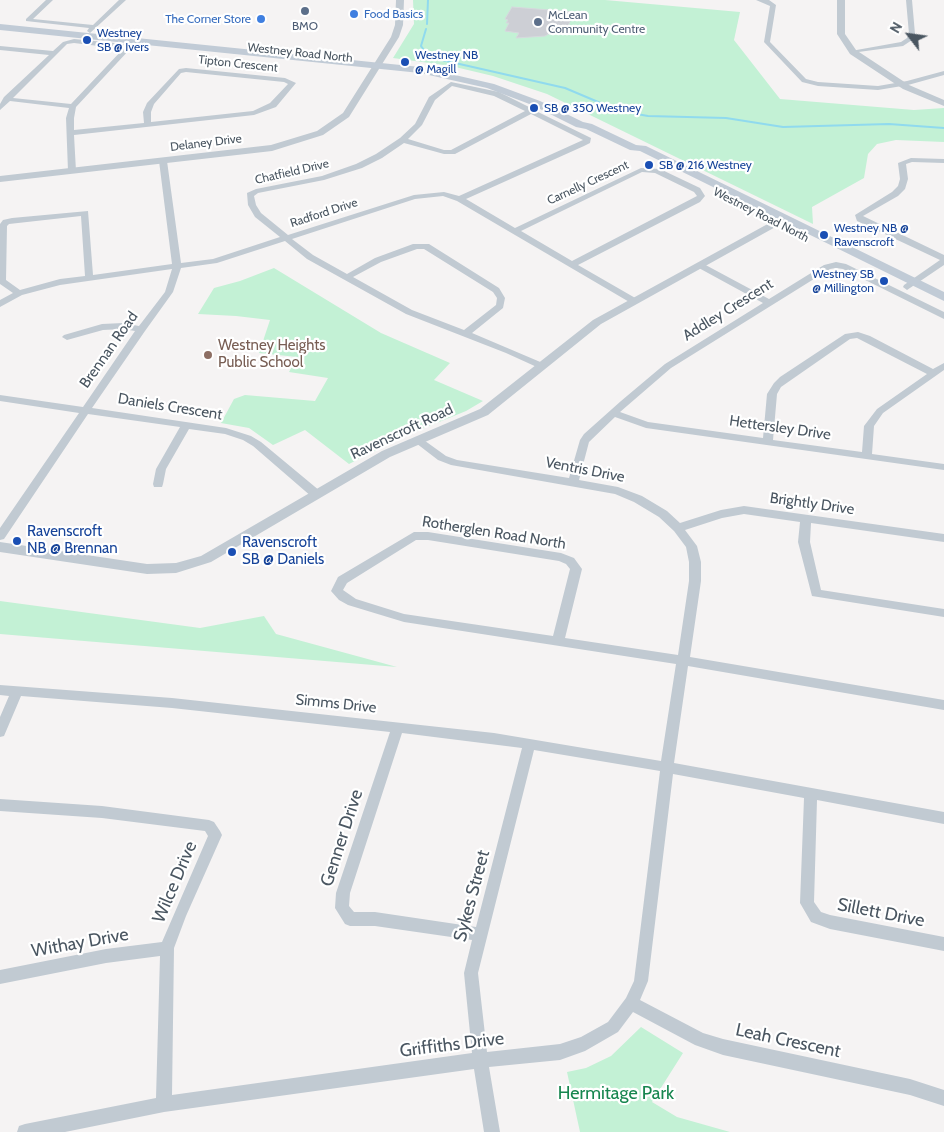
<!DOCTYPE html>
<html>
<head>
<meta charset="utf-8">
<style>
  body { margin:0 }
  #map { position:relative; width:944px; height:1132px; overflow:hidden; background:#f5f3f3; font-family:Cabin,sans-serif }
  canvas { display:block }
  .north { position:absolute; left:884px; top:10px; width:50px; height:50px; -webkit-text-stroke:4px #fff; paint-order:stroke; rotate:300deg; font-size:14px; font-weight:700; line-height:20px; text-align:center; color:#4a5661 }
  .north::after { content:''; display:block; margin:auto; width:18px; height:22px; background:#4a5661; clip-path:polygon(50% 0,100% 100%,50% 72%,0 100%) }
</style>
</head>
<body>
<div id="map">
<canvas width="944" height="1132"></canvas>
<div class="north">N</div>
</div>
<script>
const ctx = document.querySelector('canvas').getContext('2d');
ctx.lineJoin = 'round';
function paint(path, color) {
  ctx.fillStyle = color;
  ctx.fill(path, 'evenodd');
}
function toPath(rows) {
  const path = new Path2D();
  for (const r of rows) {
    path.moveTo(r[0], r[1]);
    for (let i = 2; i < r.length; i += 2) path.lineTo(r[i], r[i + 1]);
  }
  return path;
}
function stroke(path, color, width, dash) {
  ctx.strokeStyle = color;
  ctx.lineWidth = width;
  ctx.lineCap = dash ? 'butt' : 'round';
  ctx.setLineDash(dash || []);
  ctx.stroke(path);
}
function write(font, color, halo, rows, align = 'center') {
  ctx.font = font + ' Cabin,sans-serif';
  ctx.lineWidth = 4.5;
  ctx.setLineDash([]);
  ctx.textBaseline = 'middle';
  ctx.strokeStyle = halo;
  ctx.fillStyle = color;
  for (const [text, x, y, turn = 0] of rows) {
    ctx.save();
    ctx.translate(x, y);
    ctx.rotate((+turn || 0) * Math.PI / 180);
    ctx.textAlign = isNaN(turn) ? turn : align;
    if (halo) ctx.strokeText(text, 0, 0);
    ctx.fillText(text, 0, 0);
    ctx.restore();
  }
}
paint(toPath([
  [413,0,605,0,740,12,734,40,780,99,914,110,944,108,944,142,896,140,877,144,868,154,864,178,812,207,813,224,547,94,493,76,451,66,393,58,414,24],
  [274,268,381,333,450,363,434,380,483,401,466,411,400,438,349,464,305,430,273,445,249,428,221,423,234,399,245,395,315,401,328,378,289,372,297,357,259,353,270,320,236,316,198,314,214,288,240,281],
  [0,601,200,628,264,616,276,634,397,667,0,634],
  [641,1027,683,1053,652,1102,677,1117,730,1132,580,1132,567,1072,586,1068,611,1056]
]), '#c3f1d5');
stroke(toPath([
  [427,24,428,0],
  [426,29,421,46,426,53,442,60,565,88,610,107,631,113,648,116,726,118,783,127,889,124,944,128]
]), '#90daee', 2);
const building = toPath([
  [512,7,574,12,568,26,563,26,562,29,554,31,545,36,516,38,519,33,505,31,509,23,506,23,508,20,505,19,512,7]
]);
paint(building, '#cdcfd5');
stroke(building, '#d7d9de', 1);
paint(toPath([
  [46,0,53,0,33,19,93,25,119,0,126,0,90,33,87,31,89,28,26,21,26,19,46,0],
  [756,0,769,0,776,5,770,42,806,79,818,82,878,86,907,81,944,71,944,75,908,85,878,90,818,86,802,82,764,42,770,6,756,0],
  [906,0,912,0,915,34,912,40,903,46,851,53,851,51,901,42,907,38,909,34,906,0],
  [74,39,125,44,130,49,76,107,74,118,74,130,144,123,143,112,147,103,179,69,186,68,285,78,296,83,276,107,254,115,74,135,76,171,72,173,68,171,66,118,69,108,10,101,0,110,0,104,4,97,49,55,0,50,0,46,53,51,63,42,74,39],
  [74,43,123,49,71,104,13,98,67,44,74,43],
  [186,72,284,82,288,84,270,103,253,111,151,122,151,112,154,104,181,73,186,72],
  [451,82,499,92,531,108,536,108,536,111,591,138,590,143,584,146,466,199,515,228,641,168,660,169,700,188,705,196,700,202,578,265,637,299,637,303,631,303,457,201,443,196,415,199,292,239,313,255,347,274,375,258,413,244,429,244,499,288,505,298,503,308,472,333,545,364,545,368,539,368,506,353,406,314,307,259,285,241,217,263,181,268,173,292,145,331,92,408,226,428,251,436,261,442,320,491,321,494,320,497,312,497,253,446,243,440,225,434,189,429,166,469,163,484,162,487,154,487,153,484,156,469,180,427,88,414,4,539,0,540,0,528,79,413,0,401,0,395,83,407,135,331,123,329,103,330,67,340,62,337,64,335,102,324,123,323,139,326,165,292,172,269,60,285,22,295,0,307,0,300,13,293,0,284,0,224,3,220,12,218,88,211,93,275,172,264,159,161,163,159,167,161,181,263,213,259,280,237,255,217,248,205,247,193,256,189,322,176,356,164,376,154,400,138,415,124,429,97,451,82],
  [452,86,494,96,525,111,451,150,444,150,408,139,422,125,435,100,452,86],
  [531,114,583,140,459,196,444,192,414,195,288,235,261,213,256,205,254,196,258,193,324,180,362,168,382,158,404,143,444,154,455,154,531,114],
  [642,172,655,173,694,192,697,196,572,261,521,231,642,172],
  [81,216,85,276,60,279,20,290,6,280,7,226,9,224,81,216],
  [417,249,424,249,493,292,497,298,496,305,464,330,412,310,353,277,381,262,417,249],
  [911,158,944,159,944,163,912,162,906,164,908,179,905,189,898,196,863,216,944,255,944,265,907,290,903,287,904,285,940,260,857,221,855,215,892,192,898,186,900,179,898,163,911,158],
  [700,262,769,299,824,265,836,262,846,264,944,312,944,319,843,269,836,268,830,269,671,368,620,412,648,422,763,438,767,394,774,383,780,377,845,334,858,332,870,336,933,369,944,363,944,370,883,413,874,426,872,454,944,464,944,470,646,428,615,417,589,442,579,480,618,487,642,496,667,511,680,523,721,510,744,506,944,534,944,542,811,523,810,542,821,590,944,609,944,617,812,596,798,542,800,522,744,514,722,518,685,530,697,546,701,562,701,581,690,657,944,700,944,710,688,666,674,763,944,812,944,824,817,800,814,902,821,912,830,915,944,937,944,951,830,929,811,922,800,903,804,798,673,774,648,981,640,1000,703,1033,723,1039,910,1079,944,1090,944,1106,910,1095,723,1055,695,1045,633,1012,618,1032,585,1051,560,1060,489,1067,500,1132,484,1132,474,1069,164,1112,65,1132,17,1132,19,1126,25,1124,156,1098,160,956,106,963,0,984,0,970,106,949,162,942,208,836,205,831,102,818,0,811,0,799,102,806,209,820,214,822,220,831,222,835,186,916,174,948,172,1095,472,1053,464,973,472,940,375,926,350,926,345,924,335,908,336,893,390,732,172,708,21,696,4,736,0,737,0,717,9,696,0,695,0,685,172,698,494,733,661,761,676,664,404,622,348,605,339,600,331,591,338,577,414,532,428,532,561,553,574,558,582,569,565,638,678,655,689,581,689,562,686,547,674,531,659,517,634,502,615,494,451,465,438,460,412,440,413,438,421,438,446,456,457,460,569,478,580,440,584,434,621,401,665,364,763,303,697,267,696,265,700,262],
  [857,338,927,374,877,409,864,426,862,452,773,440,777,394,781,387,850,339,857,338],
  [416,540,428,540,559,561,566,564,570,569,553,636,404,614,356,599,343,590,347,583,416,540],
  [402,733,522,748,476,927,375,912,354,912,349,906,350,893,402,733],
  [534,750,660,771,634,981,626,998,608,1022,581,1037,560,1044,487,1052,478,973,534,750]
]), '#c1cad2');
paint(toPath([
  [396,0,404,0,403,25,399,37,349,117,323,135,272,151,0,182,0,176,271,145,317,131,343,113,391,37,395,25,396,0],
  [837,0,845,0,845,34,856,50,909,85,944,100,944,106,903,89,850,54,837,34,837,0],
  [784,215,789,218,788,220,601,324,488,415,390,457,211,562,176,573,147,574,0,552,0,542,147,564,176,563,201,556,382,451,480,409,593,320,784,215]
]), '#c1cad2');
paint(toPath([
  [0,24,420,67,494,84,540,101,583,122,592,124,636,145,646,146,944,292,944,301,640,151,630,150,586,129,576,127,532,105,487,88,420,73,0,30,0,24]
]), '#c1cbd6');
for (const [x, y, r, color] of [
  [305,11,5,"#5c6f8a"],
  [354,14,5,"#3f7fe0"],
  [261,19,5,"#3f7fe0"],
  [538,22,5,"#5c6f8a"],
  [87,40,5,"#1a4fb4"],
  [405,62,5,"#1a4fb4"],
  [534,108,5,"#1a4fb4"],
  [649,165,5,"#1a4fb4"],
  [824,235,5,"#1a4fb4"],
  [884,281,5,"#1a4fb4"],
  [208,355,5,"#8d6e63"],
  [17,541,5,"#1a4fb4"],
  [232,552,5,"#1a4fb4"]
]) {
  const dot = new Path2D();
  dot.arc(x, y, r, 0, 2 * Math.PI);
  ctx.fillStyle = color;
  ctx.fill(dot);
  stroke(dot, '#fff', 2);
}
write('12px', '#366cbe', '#fff', [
  ["Food Basics",364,14],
  ["The Corner Store",251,19,"right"]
], 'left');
write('12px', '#4e5e75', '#fff', [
  ["McLean",548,15],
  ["Community Centre",548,29],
  ["BMO",305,26,"center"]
], 'left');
write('12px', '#164399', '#fff', [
  ["Westney",97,33],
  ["SB @ Ivers",97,47],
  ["Westney NB",415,55],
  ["@ Magill",415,69],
  ["SB @ 350 Westney",544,108],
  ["SB @ 216 Westney",659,165],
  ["Westney NB @",834,228],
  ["Ravenscroft",834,242],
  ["Westney SB",874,274,"right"],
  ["@ Millington",874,288,"right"]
], 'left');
write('12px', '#4a5661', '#fff', [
  ["Westney Road North",300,53,6],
  ["Tipton Crescent",238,64,6],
  ["Delaney Drive",206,143,-7],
  ["Chatfield Drive",292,172,-13],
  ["Carnelly Crescent",588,183,-25],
  ["Radford Drive",324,213,-18],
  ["Westney Road North",761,215,27]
]);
write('15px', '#4a5661', '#fff', [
  ["Addley Crescent",728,310,-32],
  ["Brennan Road",109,350,-55],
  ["Daniels Crescent",170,407,9],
  ["Hettersley Drive",780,428,8],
  ["Ravenscroft Road",402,432,-25],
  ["Ventris Drive",585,470,11],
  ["Brightly Drive",812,504,8],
  ["Rotherglen Road North",494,533,9],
  ["Simms Drive",336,704,6]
]);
write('15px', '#785e54', '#fff', [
  ["Westney Heights",218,346],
  ["Public School",218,363]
], 'left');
write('15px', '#164399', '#fff', [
  ["Ravenscroft",27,532],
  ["NB @ Brennan",27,549],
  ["Ravenscroft",242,543],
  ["SB @ Daniels",242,560]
], 'left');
write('18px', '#4a5661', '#fff', [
  ["Genner Drive",342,838,-72],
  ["Wilce Drive",175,882,-67],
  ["Sykes Street",472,896,-75],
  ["Sillett Drive",881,913,11],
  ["Withay Drive",80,943,-10],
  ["Leah Crescent",788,1041,12],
  ["Griffiths Drive",452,1045,-7]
]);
write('18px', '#17864f', '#fff', [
  ["Hermitage Park",616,1094]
]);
</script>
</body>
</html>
